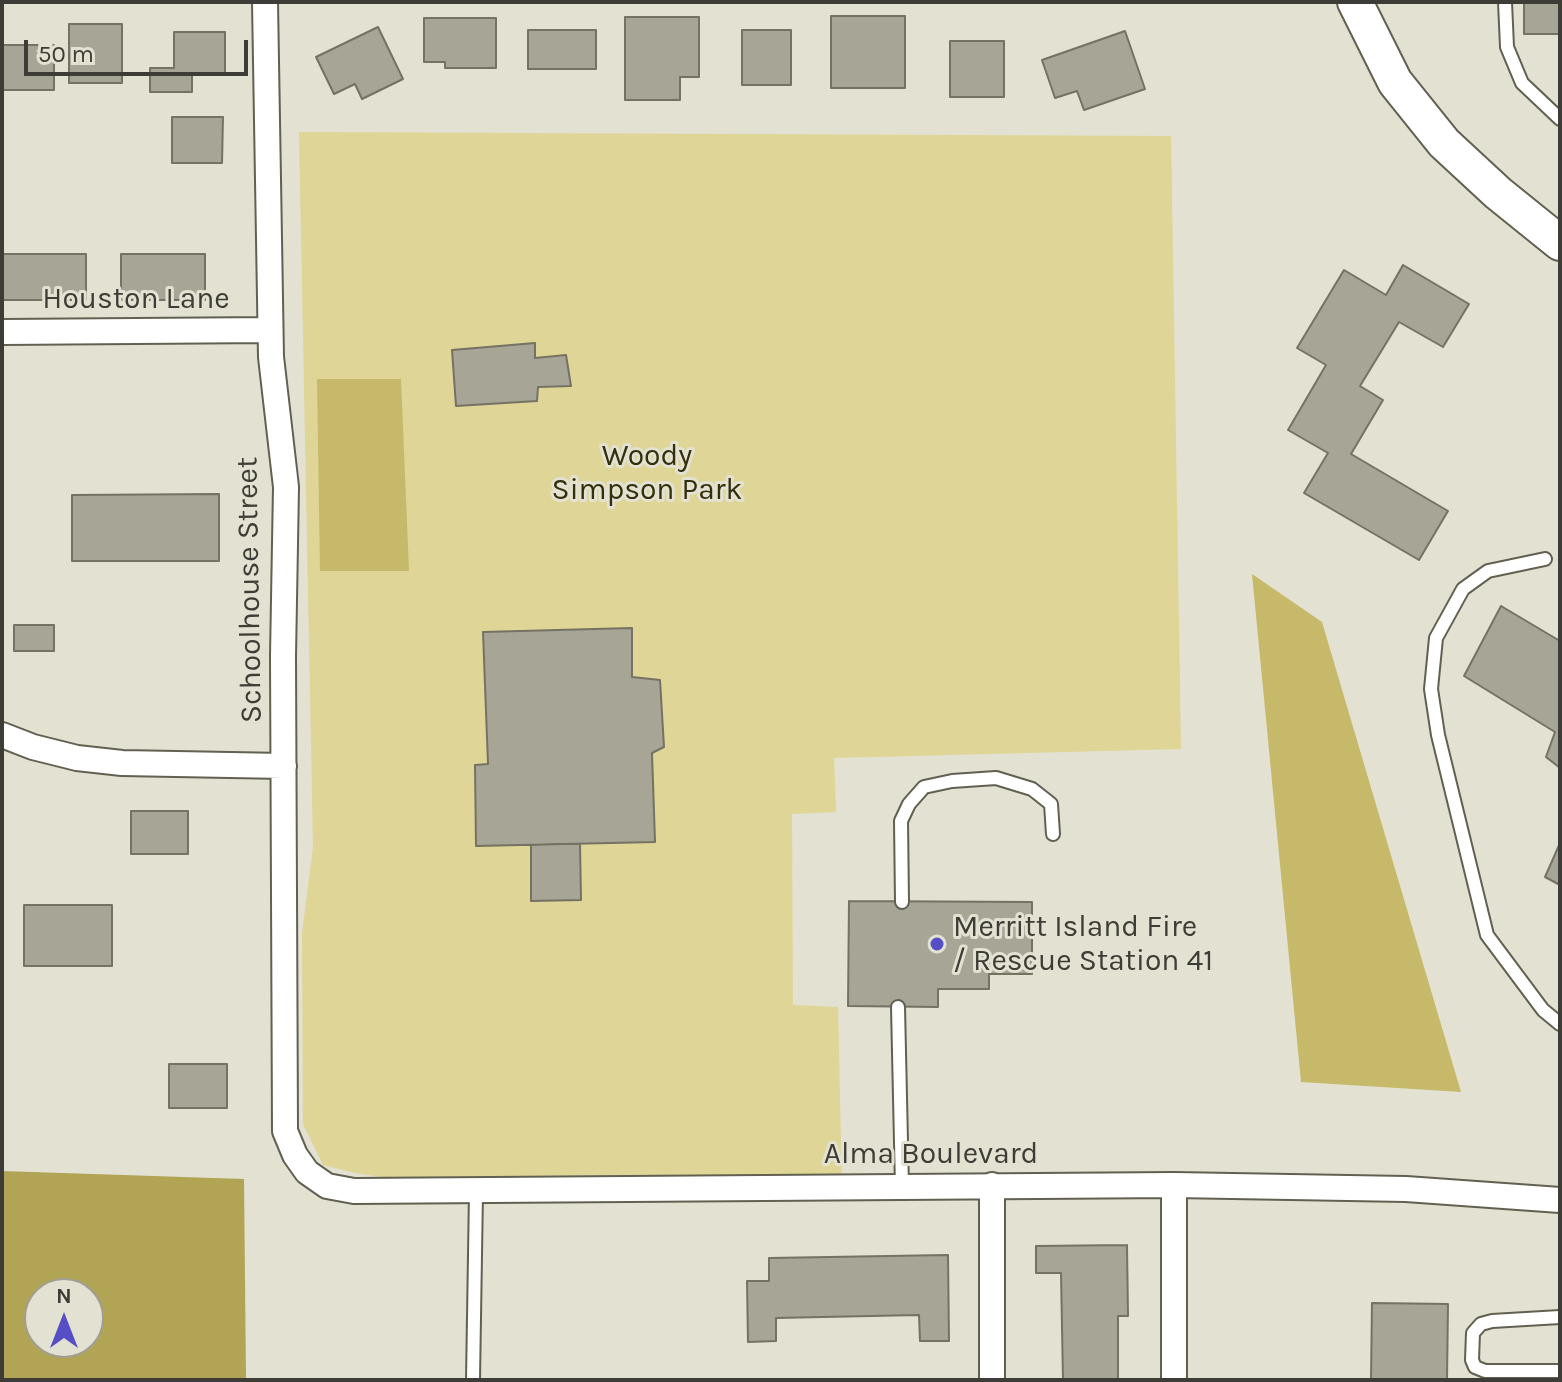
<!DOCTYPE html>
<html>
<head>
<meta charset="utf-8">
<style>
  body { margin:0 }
  #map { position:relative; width:1562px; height:1382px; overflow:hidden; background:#e3e1d1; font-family:Karla,sans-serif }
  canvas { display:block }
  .frame { position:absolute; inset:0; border:4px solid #3d3c36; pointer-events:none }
  .north { position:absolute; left:24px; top:1278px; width:80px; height:80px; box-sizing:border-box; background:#e3e1d1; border:2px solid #a19f93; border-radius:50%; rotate:0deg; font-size:22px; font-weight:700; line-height:32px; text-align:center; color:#3d3c36 }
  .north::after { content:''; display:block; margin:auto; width:28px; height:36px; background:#554ec5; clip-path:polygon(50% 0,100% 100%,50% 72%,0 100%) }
  .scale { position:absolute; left:24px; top:40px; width:224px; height:36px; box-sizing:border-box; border:4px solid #3d3c36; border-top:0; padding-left:10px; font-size:24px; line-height:28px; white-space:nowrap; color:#3d3c36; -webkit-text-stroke:6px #e3e1d1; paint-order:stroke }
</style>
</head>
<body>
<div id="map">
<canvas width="1562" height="1382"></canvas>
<div class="frame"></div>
<div class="north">N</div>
<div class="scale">50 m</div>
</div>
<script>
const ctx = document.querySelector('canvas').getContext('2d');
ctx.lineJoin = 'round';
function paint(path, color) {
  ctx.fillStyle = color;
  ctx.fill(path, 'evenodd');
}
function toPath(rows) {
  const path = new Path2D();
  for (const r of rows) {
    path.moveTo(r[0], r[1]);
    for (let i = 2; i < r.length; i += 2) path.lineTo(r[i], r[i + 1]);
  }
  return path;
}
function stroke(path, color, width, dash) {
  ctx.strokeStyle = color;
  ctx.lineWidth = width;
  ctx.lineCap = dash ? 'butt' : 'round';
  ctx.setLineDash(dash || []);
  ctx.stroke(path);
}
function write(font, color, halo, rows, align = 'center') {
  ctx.font = font + ' Karla,sans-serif';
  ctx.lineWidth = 6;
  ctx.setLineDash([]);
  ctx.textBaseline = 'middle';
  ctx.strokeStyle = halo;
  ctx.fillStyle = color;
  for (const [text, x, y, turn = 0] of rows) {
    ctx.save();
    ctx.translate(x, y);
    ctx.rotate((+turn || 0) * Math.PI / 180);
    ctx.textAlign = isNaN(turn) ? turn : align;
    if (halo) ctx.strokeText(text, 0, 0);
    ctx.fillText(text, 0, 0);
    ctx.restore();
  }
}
paint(toPath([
  [299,132,1171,136,1181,749,834,758,836,812,792,814,793,1005,838,1007,842,1186,476,1192,355,1173,323,1165,303,1124,302,933,313,847]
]), '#ded596');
paint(toPath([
  [2,1171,244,1179,246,1380,2,1380],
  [40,1294,88,1294,88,1342,40,1342]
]), '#b1a455');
paint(toPath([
  [317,379,401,379,409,571,320,571],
  [1252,574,1322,622,1461,1092,1301,1082]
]), '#c6b96a');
const building = toPath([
  [1524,2,1560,2,1560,34,1524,34,1524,2],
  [831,16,905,16,905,88,831,88,831,16],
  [625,17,699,17,699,77,680,77,680,100,625,100,625,17],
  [424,18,496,18,496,68,445,68,445,62,424,62,424,18],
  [69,24,122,24,122,83,69,83,69,24],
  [378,27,403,79,362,99,355,84,334,94,316,57,378,27],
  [528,30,596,30,596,69,528,69,528,30],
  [742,30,791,30,791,85,742,85,742,30],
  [1125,31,1145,89,1084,110,1077,91,1055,98,1042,60,1125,31],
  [174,32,225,32,225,75,192,75,192,92,150,92,150,68,174,68,174,32],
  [950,41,1004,41,1004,97,950,97,950,41],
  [2,45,54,45,54,90,2,90,2,45],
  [172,117,223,117,222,163,172,163,172,117],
  [2,254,86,254,86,300,2,300,2,254],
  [121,254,205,254,205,300,121,300,121,254],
  [1403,265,1469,304,1443,347,1399,322,1360,386,1383,400,1351,454,1448,511,1419,560,1304,493,1328,453,1288,430,1326,365,1297,348,1344,270,1386,295,1403,265],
  [535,343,535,358,566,355,571,386,538,387,537,401,456,406,452,350,535,343],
  [219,494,219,561,72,561,72,495,219,494],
  [1501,606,1560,641,1560,768,1546,757,1555,732,1464,676,1501,606],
  [14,625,54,625,54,651,14,651,14,625],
  [632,628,632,677,660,680,664,747,652,753,655,842,476,846,475,765,488,764,483,632,632,628],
  [131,811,188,811,188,854,131,854,131,811],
  [1560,843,1560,885,1545,877,1560,843],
  [556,844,580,844,581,900,531,901,531,845,556,844],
  [849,901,1032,902,1032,974,989,974,989,989,938,989,938,1007,848,1006,849,901],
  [24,905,112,905,112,966,24,966,24,905],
  [169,1064,227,1064,227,1108,169,1108,169,1064],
  [1127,1245,1128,1316,1118,1316,1118,1380,1063,1380,1061,1273,1036,1273,1036,1246,1127,1245],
  [948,1255,949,1341,920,1341,919,1315,776,1318,776,1341,748,1342,747,1281,769,1281,769,1258,948,1255],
  [1372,1303,1448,1304,1447,1380,1371,1380,1372,1303]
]);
paint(building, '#a7a596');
stroke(building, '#757264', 2);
const lane = toPath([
  [1505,2,1507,47,1522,83,1560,119],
  [1545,559,1488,571,1463,589,1436,638,1431,689,1438,735,1487,935,1543,1010,1560,1024],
  [902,902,901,821,909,804,924,787,952,781,996,778,1032,789,1051,804,1053,834],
  [898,1007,902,1187],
  [1560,1317,1492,1321,1481,1324,1473,1333,1472,1360,1475,1367,1485,1371,1560,1371],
  [473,1380,476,1192]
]);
const street = toPath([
  [265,2,271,357,286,487,283,656,285,1131,295,1155,307,1172,327,1186,354,1191,1174,1185,1406,1189,1560,1200],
  [2,332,270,330],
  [2,735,33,747,77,758,122,763,284,766],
  [992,1185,992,1380],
  [1174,1185,1174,1380]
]);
const secondary = toPath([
  [1355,2,1395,82,1444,143,1498,193,1560,243]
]);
stroke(lane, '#626051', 16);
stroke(street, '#626051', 28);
stroke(secondary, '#626051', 38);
stroke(lane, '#fff', 12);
stroke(street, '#fff', 24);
stroke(secondary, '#fff', 34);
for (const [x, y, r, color] of [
  [937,944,8,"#554ec5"]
]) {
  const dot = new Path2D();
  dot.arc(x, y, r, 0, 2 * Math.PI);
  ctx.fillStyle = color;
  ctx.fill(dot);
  stroke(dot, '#e3e1d1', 3);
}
write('30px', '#3d3c36', '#e3e1d1', [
  ["Houston Lane",136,299],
  ["Schoolhouse Street",250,590,-91],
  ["Alma Boulevard",931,1154]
]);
write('30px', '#342f0b', '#e3e1d1', [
  ["Woody",647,456],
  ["Simpson Park",647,490]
]);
write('30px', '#3d3c36', '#e3e1d1', [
  ["Merritt Island Fire",953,927],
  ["/ Rescue Station 41",953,961]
], 'left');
</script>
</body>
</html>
